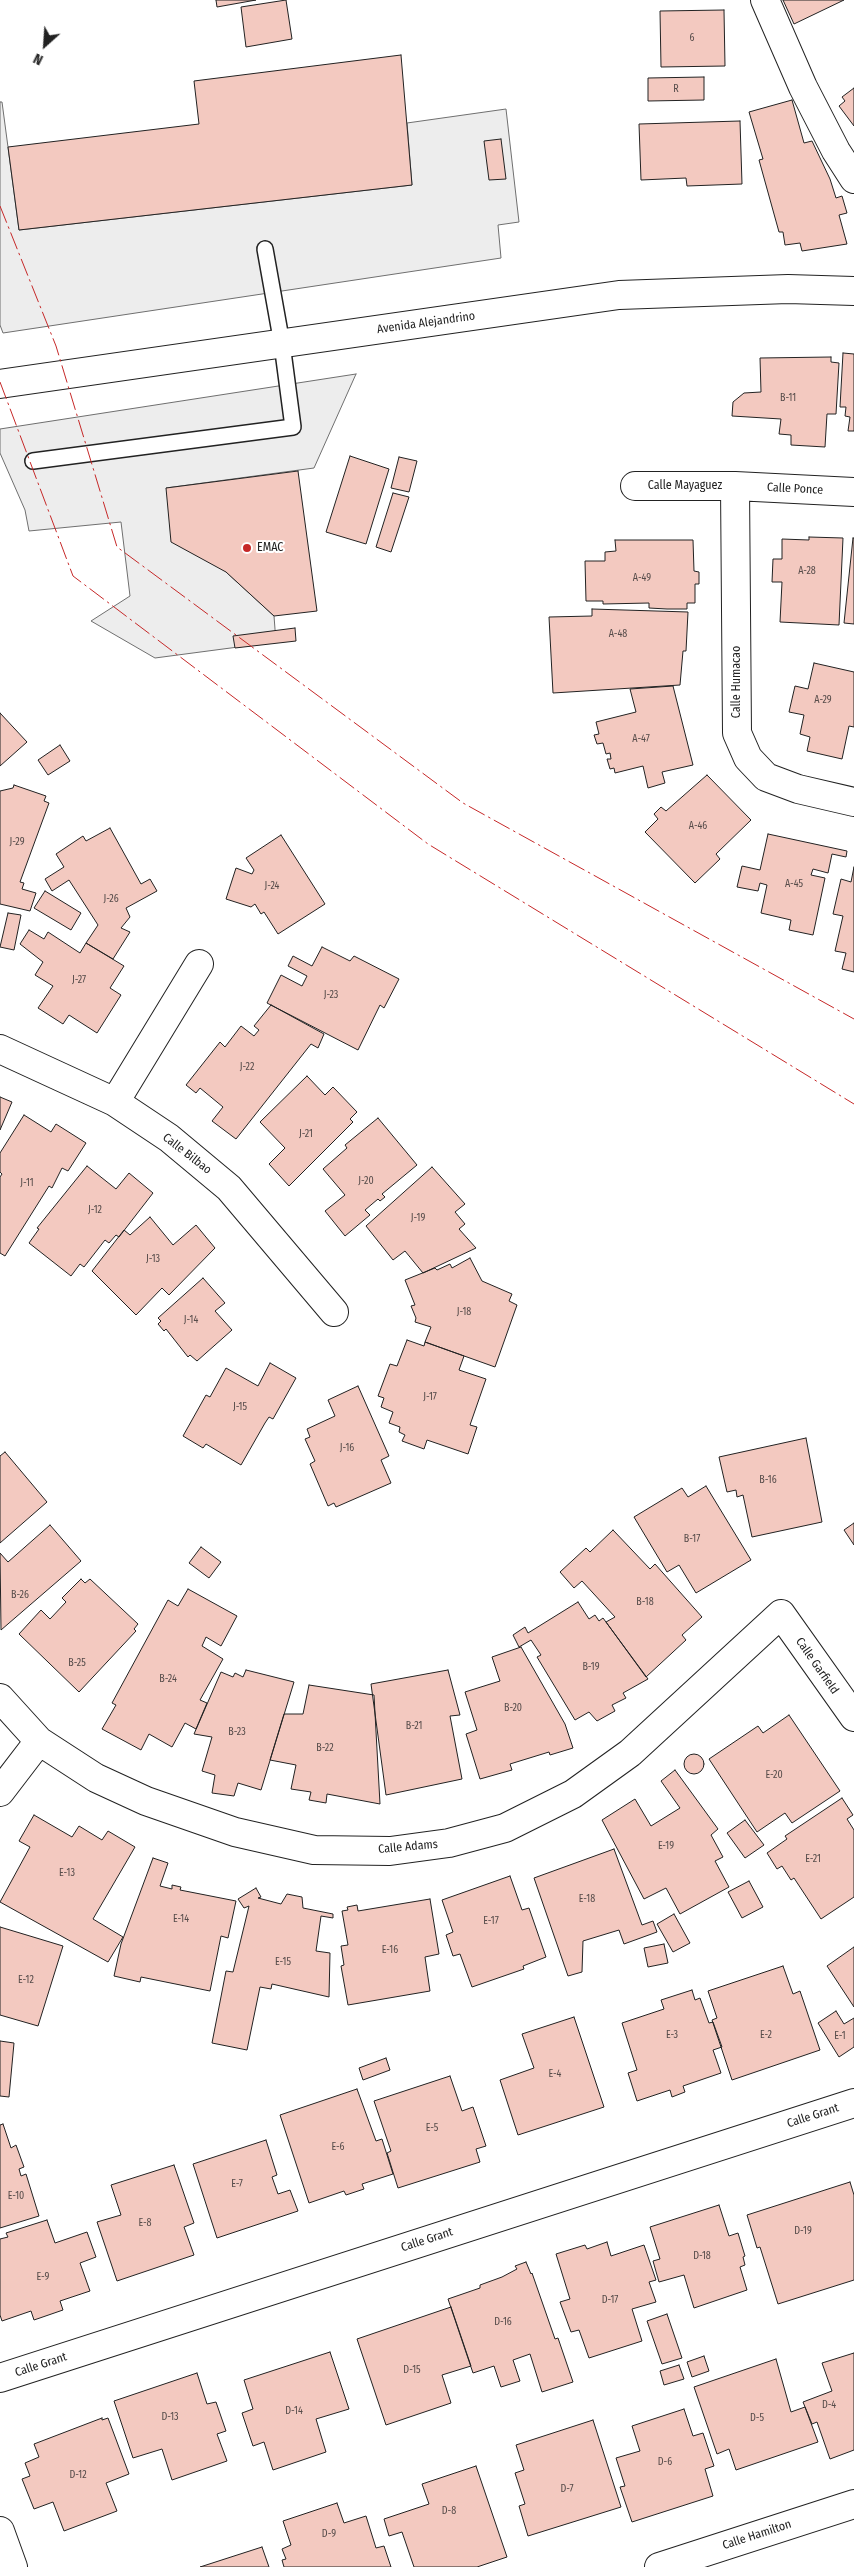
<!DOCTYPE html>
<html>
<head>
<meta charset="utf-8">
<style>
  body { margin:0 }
  #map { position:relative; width:854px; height:2567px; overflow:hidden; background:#fff; font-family:"Fira Sans Condensed",sans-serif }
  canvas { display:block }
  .north { position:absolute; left:20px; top:20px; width:50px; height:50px; -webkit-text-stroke:4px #fff; paint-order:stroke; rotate:206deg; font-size:14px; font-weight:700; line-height:20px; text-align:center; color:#222 }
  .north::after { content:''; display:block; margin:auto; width:18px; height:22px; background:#222; clip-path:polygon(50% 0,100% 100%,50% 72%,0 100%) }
</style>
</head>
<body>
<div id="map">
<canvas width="854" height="2567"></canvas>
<div class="north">N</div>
</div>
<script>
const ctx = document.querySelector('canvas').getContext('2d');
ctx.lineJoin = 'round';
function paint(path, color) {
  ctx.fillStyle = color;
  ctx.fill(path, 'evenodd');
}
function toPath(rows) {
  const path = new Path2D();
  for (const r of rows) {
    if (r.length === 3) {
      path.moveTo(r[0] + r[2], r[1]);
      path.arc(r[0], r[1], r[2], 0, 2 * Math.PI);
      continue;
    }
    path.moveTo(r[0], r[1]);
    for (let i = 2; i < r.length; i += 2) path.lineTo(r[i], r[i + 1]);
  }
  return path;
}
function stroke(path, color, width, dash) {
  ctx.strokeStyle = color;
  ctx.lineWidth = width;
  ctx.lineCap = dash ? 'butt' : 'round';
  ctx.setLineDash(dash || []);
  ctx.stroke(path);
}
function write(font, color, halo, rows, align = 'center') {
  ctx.font = font + ' "Fira Sans Condensed",sans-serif';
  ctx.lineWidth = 4;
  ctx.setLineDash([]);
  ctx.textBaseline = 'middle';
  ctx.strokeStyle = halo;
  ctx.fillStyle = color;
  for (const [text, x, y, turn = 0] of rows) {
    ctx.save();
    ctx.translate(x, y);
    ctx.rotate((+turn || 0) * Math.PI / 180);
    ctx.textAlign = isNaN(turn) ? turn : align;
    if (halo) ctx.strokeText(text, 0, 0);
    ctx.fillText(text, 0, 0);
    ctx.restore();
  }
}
const parking = toPath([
  [0,102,2,102,19,230,412,185,407,123,506,109,519,222,498,225,501,258,3,333,0,325,0,102],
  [356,374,314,468,166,488,226,572,274,616,276,642,155,658,91,621,130,596,121,522,29,531,25,510,0,453,0,429,356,374]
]);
paint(parking, '#ededed');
stroke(parking, '#6f6f6f', 1);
const building = toPath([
  [216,0,256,0,217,7,216,0],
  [286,0,292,39,246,47,241,7,286,0],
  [783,0,844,0,794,24,783,0],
  [724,10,725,66,661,67,660,11,724,10],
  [401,55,412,185,19,230,8,147,199,124,194,81,401,55],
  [704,77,704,100,648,101,648,78,704,77],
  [854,88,854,126,839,106,845,101,842,97,854,88],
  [792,100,804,143,812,141,830,179,836,198,842,196,847,213,839,215,847,244,802,251,800,243,785,245,783,232,779,232,759,160,763,159,749,112,792,100],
  [740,121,742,184,687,186,686,178,641,180,639,124,740,121],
  [501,139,506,179,489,180,484,141,501,139],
  [843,353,854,354,854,431,848,431,850,417,845,416,846,407,840,407,843,353],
  [831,357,831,362,839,363,836,414,827,414,825,447,791,445,791,435,779,434,781,419,732,416,733,402,744,393,761,392,760,358,831,357],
  [350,456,389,469,366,544,326,532,350,456],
  [399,457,417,461,409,492,391,488,399,457],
  [298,471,317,611,274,616,226,572,171,542,166,488,298,471],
  [393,493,409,497,391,552,376,547,393,493],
  [809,537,843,538,839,625,780,622,782,582,772,582,773,559,782,559,782,539,809,540,809,537],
  [853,538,854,538,854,624,844,623,853,538],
  [615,540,693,540,694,571,699,572,699,584,695,584,695,603,687,603,687,609,667,609,649,608,649,603,603,604,603,601,586,601,585,561,605,561,605,552,616,551,615,540],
  [592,609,688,612,686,651,683,651,680,685,553,693,549,617,592,616,592,609],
  [295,628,296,641,235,648,233,636,295,628],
  [814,663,854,672,854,727,849,726,842,759,807,751,810,737,800,734,804,715,789,712,795,686,808,689,814,663],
  [673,686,693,765,662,772,665,783,648,788,643,766,615,773,614,768,610,769,607,759,611,759,610,753,606,754,603,743,597,744,594,735,599,734,596,722,636,712,630,689,673,686],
  [0,713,27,742,0,766,0,713],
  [60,745,70,761,48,775,38,760,60,745],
  [707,775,751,820,716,854,720,859,695,883,645,832,658,819,654,814,661,807,666,811,707,775],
  [14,785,46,796,44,801,49,803,20,882,24,883,22,889,36,893,30,911,0,904,0,791,13,788,14,785],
  [110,828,141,884,150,879,157,891,126,908,130,917,121,928,130,932,113,959,86,943,98,925,69,880,52,891,45,879,64,867,56,854,83,836,86,841,110,828],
  [768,834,847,851,846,857,832,854,828,873,813,869,811,875,825,878,813,935,789,930,791,920,761,913,767,885,760,883,758,891,737,887,742,866,760,870,768,834],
  [281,835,325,904,278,934,264,912,261,914,255,904,251,907,226,899,236,868,252,874,254,870,246,858,281,835],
  [854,867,854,972,842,969,846,953,835,951,843,916,833,914,841,879,851,882,854,867],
  [45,891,81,913,71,930,34,908,45,891],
  [8,913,21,915,14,950,0,947,8,913],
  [29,930,44,939,48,932,80,953,86,943,124,966,110,988,121,995,97,1033,69,1015,63,1024,38,1008,53,986,35,975,43,962,20,944,29,930],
  [322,947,350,961,354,956,399,979,384,1008,380,1005,358,1050,267,1003,281,975,302,986,307,976,288,966,293,956,312,966,322,947],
  [271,1005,324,1034,318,1048,311,1044,236,1139,212,1121,223,1107,200,1088,196,1093,186,1085,220,1042,225,1047,241,1026,254,1036,259,1030,254,1026,271,1005],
  [307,1076,325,1095,333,1087,357,1112,350,1119,353,1122,289,1186,269,1164,285,1148,260,1122,307,1076],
  [0,1097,12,1102,0,1130,0,1097],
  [24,1115,51,1132,56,1124,86,1143,68,1171,62,1168,52,1188,49,1186,5,1256,0,1253,0,1177,2,1174,0,1172,0,1153,24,1115],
  [378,1118,417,1165,382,1194,385,1197,380,1201,378,1199,365,1210,370,1215,345,1236,325,1211,345,1195,323,1169,347,1148,345,1145,378,1118],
  [87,1166,116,1189,129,1173,153,1193,119,1237,116,1235,109,1243,105,1240,84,1267,80,1264,71,1276,29,1243,39,1229,37,1228,87,1166],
  [432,1167,465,1204,455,1212,465,1224,459,1229,476,1248,423,1273,405,1251,393,1260,366,1226,432,1167],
  [150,1217,173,1245,196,1225,215,1248,169,1295,162,1288,136,1315,92,1271,124,1230,130,1235,150,1217],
  [470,1258,482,1281,512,1294,509,1301,517,1305,495,1367,425,1342,431,1327,415,1322,416,1318,411,1306,415,1305,405,1280,435,1268,437,1270,450,1264,452,1268,470,1258],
  [203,1278,225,1303,215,1311,232,1330,197,1361,190,1355,188,1357,166,1329,164,1331,158,1324,161,1321,158,1318,203,1278],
  [407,1340,424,1346,425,1342,464,1356,459,1370,486,1379,470,1425,477,1427,468,1454,427,1440,424,1449,402,1441,405,1435,399,1432,400,1427,389,1423,393,1412,381,1407,384,1398,378,1396,390,1364,397,1366,407,1340],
  [270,1363,296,1378,273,1419,269,1417,265,1423,241,1465,206,1444,203,1448,183,1436,206,1395,210,1397,226,1368,258,1386,270,1363],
  [358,1386,389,1456,381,1460,391,1483,336,1507,334,1503,328,1506,310,1464,315,1461,305,1439,310,1437,307,1429,335,1416,328,1400,358,1386],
  [806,1438,822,1522,752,1537,743,1495,737,1497,736,1490,727,1492,719,1457,806,1438],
  [5,1452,47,1502,0,1543,0,1456,5,1452],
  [706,1486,751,1560,696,1593,679,1565,667,1572,634,1517,682,1488,688,1497,706,1486],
  [854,1523,854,1545,844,1530,854,1523],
  [50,1525,81,1561,1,1630,0,1553,8,1562,50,1525],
  [613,1530,650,1569,655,1564,702,1617,682,1635,686,1640,646,1677,606,1622,615,1617,582,1581,574,1588,560,1572,586,1548,590,1552,613,1530],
  [201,1547,221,1562,209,1578,189,1563,201,1547],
  [81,1579,85,1583,90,1579,138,1624,134,1629,136,1631,79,1692,19,1634,41,1610,50,1619,66,1602,62,1598,81,1579],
  [188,1589,237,1616,221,1646,206,1637,202,1646,223,1659,200,1700,207,1703,196,1729,185,1723,172,1747,149,1734,141,1750,102,1729,116,1705,112,1703,168,1600,178,1606,188,1589],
  [578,1602,589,1619,595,1615,599,1621,603,1618,648,1679,623,1693,626,1698,612,1705,615,1711,597,1721,589,1712,575,1720,537,1657,541,1655,531,1640,519,1647,513,1635,525,1627,528,1633,578,1602],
  [521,1647,565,1724,573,1748,550,1755,549,1752,510,1764,512,1770,480,1779,466,1734,477,1730,465,1692,500,1681,492,1657,521,1647],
  [246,1670,294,1682,261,1790,238,1783,234,1796,212,1793,215,1775,202,1771,212,1737,194,1734,221,1672,233,1677,235,1673,243,1677,246,1670],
  [448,1670,460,1715,450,1716,462,1779,386,1795,371,1684,448,1670],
  [309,1685,374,1695,380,1804,327,1794,326,1803,309,1800,311,1792,291,1789,296,1765,270,1760,284,1714,303,1714,309,1685],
  [789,1715,840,1791,792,1823,785,1813,757,1832,709,1759,758,1726,763,1733,789,1715],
  [694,1764,10],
  [675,1770,718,1829,711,1835,723,1857,715,1861,729,1887,680,1914,666,1888,644,1899,602,1820,635,1799,651,1826,680,1808,661,1781,675,1770],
  [842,1798,853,1815,847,1819,854,1830,854,1897,821,1919,794,1878,791,1880,782,1866,777,1869,767,1853,787,1839,785,1836,842,1798],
  [34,1815,72,1837,79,1826,102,1840,108,1831,135,1847,93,1919,123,1937,108,1962,0,1902,30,1847,19,1841,34,1815],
  [745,1820,764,1845,745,1858,727,1833,745,1820],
  [614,1849,642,1925,653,1921,657,1932,624,1944,619,1930,583,1941,582,1972,568,1976,534,1878,614,1849],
  [153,1858,168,1863,160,1886,172,1889,172,1885,181,1887,180,1890,236,1901,228,1938,221,1936,210,1991,141,1977,140,1982,114,1976,121,1944,153,1858],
  [510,1876,522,1910,529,1908,546,1957,523,1966,524,1969,472,1987,460,1954,453,1956,446,1935,453,1932,442,1900,510,1876],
  [749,1881,763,1907,742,1918,728,1892,749,1881],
  [256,1888,261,1897,258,1898,281,1904,287,1894,302,1897,303,1908,333,1914,333,1918,321,1916,316,1951,330,1953,329,1997,272,1984,271,1989,260,1987,247,2050,212,2043,226,1971,233,1972,249,1906,244,1908,238,1899,256,1888],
  [430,1899,439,1954,425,1957,430,1991,348,2005,341,1966,344,1965,341,1946,348,1945,342,1911,348,1910,347,1907,357,1905,358,1911,430,1899],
  [674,1914,690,1943,673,1952,657,1924,674,1914],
  [0,1927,63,1946,38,2026,0,2015,0,1927],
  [664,1944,668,1963,648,1967,644,1948,664,1944],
  [854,1947,854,2007,827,1966,854,1947],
  [783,1966,793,1994,800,1991,820,2050,732,2080,712,2020,717,2018,708,1991,783,1966],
  [692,1990,695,2000,700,1998,709,2023,713,2022,722,2047,713,2050,721,2073,683,2086,685,2092,672,2097,670,2090,637,2101,628,2073,637,2070,622,2023,664,2009,661,2000,692,1990],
  [836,2011,844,2024,854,2018,854,2047,839,2057,818,2023,836,2011],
  [574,2017,604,2107,518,2135,500,2080,534,2068,522,2034,574,2017],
  [0,2041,14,2043,9,2097,0,2096,0,2041],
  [386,2058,390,2070,363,2080,359,2068,386,2058],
  [450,2076,462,2111,473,2107,486,2146,476,2149,480,2162,398,2188,387,2153,391,2151,374,2101,450,2076],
  [357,2089,376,2141,382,2139,393,2174,362,2184,364,2189,346,2195,344,2191,309,2203,280,2115,357,2089],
  [3,2124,11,2148,16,2145,24,2167,19,2169,21,2176,26,2174,39,2216,0,2228,0,2125,3,2124],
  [266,2140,277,2175,272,2177,278,2194,290,2190,298,2211,217,2238,193,2164,266,2140],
  [174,2165,194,2223,184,2227,194,2255,117,2281,97,2222,121,2215,111,2185,174,2165],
  [850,2182,854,2195,854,2280,778,2304,760,2247,757,2248,747,2215,850,2182],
  [719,2205,729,2236,738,2233,745,2256,743,2257,745,2265,740,2267,747,2290,694,2308,684,2275,659,2282,653,2261,660,2259,650,2227,719,2205],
  [47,2220,55,2243,87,2232,96,2257,80,2263,90,2291,60,2301,63,2310,34,2320,31,2311,2,2321,0,2315,0,2239,8,2237,6,2233,47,2220],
  [607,2242,611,2256,644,2245,656,2280,649,2282,656,2302,632,2309,642,2341,589,2358,579,2330,571,2332,560,2302,570,2299,556,2254,585,2245,587,2249,607,2242],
  [526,2262,531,2274,532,2273,555,2339,558,2338,573,2382,542,2392,530,2354,513,2360,520,2381,501,2387,494,2366,473,2373,448,2299,480,2288,480,2285,502,2277,517,2269,515,2266,526,2262],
  [451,2307,471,2366,442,2375,451,2403,386,2425,357,2339,451,2307],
  [667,2314,682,2358,662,2364,647,2321,667,2314],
  [330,2352,349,2409,316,2419,326,2452,273,2470,264,2442,253,2446,242,2413,253,2409,244,2380,330,2352],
  [854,2353,854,2450,830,2459,817,2422,812,2424,803,2402,832,2391,822,2363,854,2353],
  [704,2356,709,2371,692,2377,687,2362,704,2356],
  [776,2359,791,2412,805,2407,818,2442,736,2470,729,2449,717,2454,694,2387,776,2359],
  [679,2365,684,2379,664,2385,660,2371,679,2365],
  [197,2373,207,2404,216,2402,226,2431,217,2434,227,2461,172,2480,162,2449,133,2458,114,2401,197,2373],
  [684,2409,693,2436,703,2433,714,2466,705,2469,713,2496,632,2522,620,2487,625,2486,616,2458,640,2451,632,2426,684,2409],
  [102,2418,102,2420,108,2418,129,2474,106,2483,117,2511,64,2531,53,2502,34,2509,22,2479,30,2476,25,2463,39,2457,34,2444,102,2418],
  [593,2420,621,2507,528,2536,519,2506,525,2504,515,2473,524,2470,516,2445,593,2420],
  [476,2466,507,2557,477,2567,414,2567,402,2532,389,2536,384,2519,429,2504,422,2484,476,2466],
  [337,2503,344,2523,366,2516,376,2548,384,2546,391,2567,284,2567,282,2560,286,2559,282,2549,291,2545,283,2521,337,2503],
  [262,2547,269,2567,200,2567,262,2547]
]);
paint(building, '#f3c9c0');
stroke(building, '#222', 1);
const service = toPath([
  [33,461,293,427,282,344,265,249]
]);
const minor = toPath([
  [765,0,803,87,836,151,854,179],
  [635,486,735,486,854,492],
  [735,486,737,733,748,758,766,777,798,789,854,802],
  [0,1049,115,1102,169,1138,229,1188,334,1312],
  [115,1102,199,964],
  [0,1698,39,1741,96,1778,146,1801,235,1832,314,1850,390,1851,449,1843,505,1828,573,1794,630,1753,781,1614,854,1717],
  [0,1792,39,1741],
  [0,2378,854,2103],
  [0,2531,13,2567],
  [659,2567,854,2504]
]);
const tertiary = toPath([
  [0,384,619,295,788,289,854,291]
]);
stroke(service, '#222', 18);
stroke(minor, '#222', 30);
stroke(tertiary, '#222', 30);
stroke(service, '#fff', 15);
stroke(minor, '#fff', 28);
stroke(tertiary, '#fff', 28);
stroke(toPath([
  [0,206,56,346,117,547,463,803,854,1019],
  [0,382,73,576,428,844,854,1104]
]), '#c62828', 1, [18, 4, 2.5, 4]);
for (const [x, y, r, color] of [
  [247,548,5,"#c62828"]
]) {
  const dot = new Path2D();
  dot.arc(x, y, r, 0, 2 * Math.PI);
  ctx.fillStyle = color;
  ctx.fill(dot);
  stroke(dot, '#fff', 2);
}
write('10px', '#564c4a', null, [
  ["6",692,38],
  ["R",676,89],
  ["B-11",788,398],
  ["A-28",807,571],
  ["A-49",642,578],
  ["A-48",618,634],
  ["A-29",823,700],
  ["A-47",641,739],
  ["A-46",698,826],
  ["J-29",17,842],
  ["A-45",794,884],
  ["J-24",272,886],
  ["J-26",111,899],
  ["J-27",79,980],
  ["J-23",331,995],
  ["J-22",247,1067],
  ["J-21",306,1134],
  ["J-20",366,1181],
  ["J-11",27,1183],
  ["J-12",95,1210],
  ["J-19",418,1218],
  ["J-13",153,1259],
  ["J-18",464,1312],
  ["J-14",191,1320],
  ["J-17",430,1397],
  ["J-15",240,1407],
  ["J-16",347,1448],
  ["B-16",768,1480],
  ["B-17",692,1539],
  ["B-26",20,1595],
  ["B-18",645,1602],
  ["B-25",77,1663],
  ["B-19",591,1667],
  ["B-24",168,1679],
  ["B-20",513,1708],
  ["B-21",414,1726],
  ["B-23",237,1732],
  ["B-22",325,1748],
  ["E-20",774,1775],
  ["E-19",666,1846],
  ["E-21",813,1859],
  ["E-13",67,1873],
  ["E-18",587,1899],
  ["E-14",181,1919],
  ["E-17",491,1921],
  ["E-16",390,1950],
  ["E-15",283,1962],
  ["E-12",26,1980],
  ["E-3",672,2035],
  ["E-2",766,2035],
  ["E-1",840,2036],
  ["E-4",555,2074],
  ["E-5",432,2128],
  ["E-6",338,2147],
  ["E-7",237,2184],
  ["E-10",16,2196],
  ["E-8",145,2223],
  ["D-19",803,2231],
  ["D-18",702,2256],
  ["E-9",43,2277],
  ["D-17",610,2300],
  ["D-16",503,2322],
  ["D-15",412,2370],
  ["D-4",829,2405],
  ["D-14",294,2411],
  ["D-13",170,2417],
  ["D-5",757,2418],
  ["D-6",665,2462],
  ["D-12",78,2475],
  ["D-7",567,2489],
  ["D-8",449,2511],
  ["D-9",329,2534]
]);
write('12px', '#222', '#fff', [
  ["Avenida Alejandrino",426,323,-8],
  ["Calle Mayaguez",685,486],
  ["Calle Ponce",795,489,3],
  ["Calle Humacao",737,682,-90],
  ["Calle Bilbao",187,1154,38],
  ["Calle Garfield",817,1666,55],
  ["Calle Adams",408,1847,-5],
  ["Calle Grant",813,2116,-18],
  ["Calle Grant",427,2240,-18],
  ["Calle Grant",41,2365,-18],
  ["Calle Hamilton",757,2535,-18]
]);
write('12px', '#222', '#fff', [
  ["EMAC",257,548]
], 'left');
</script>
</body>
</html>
